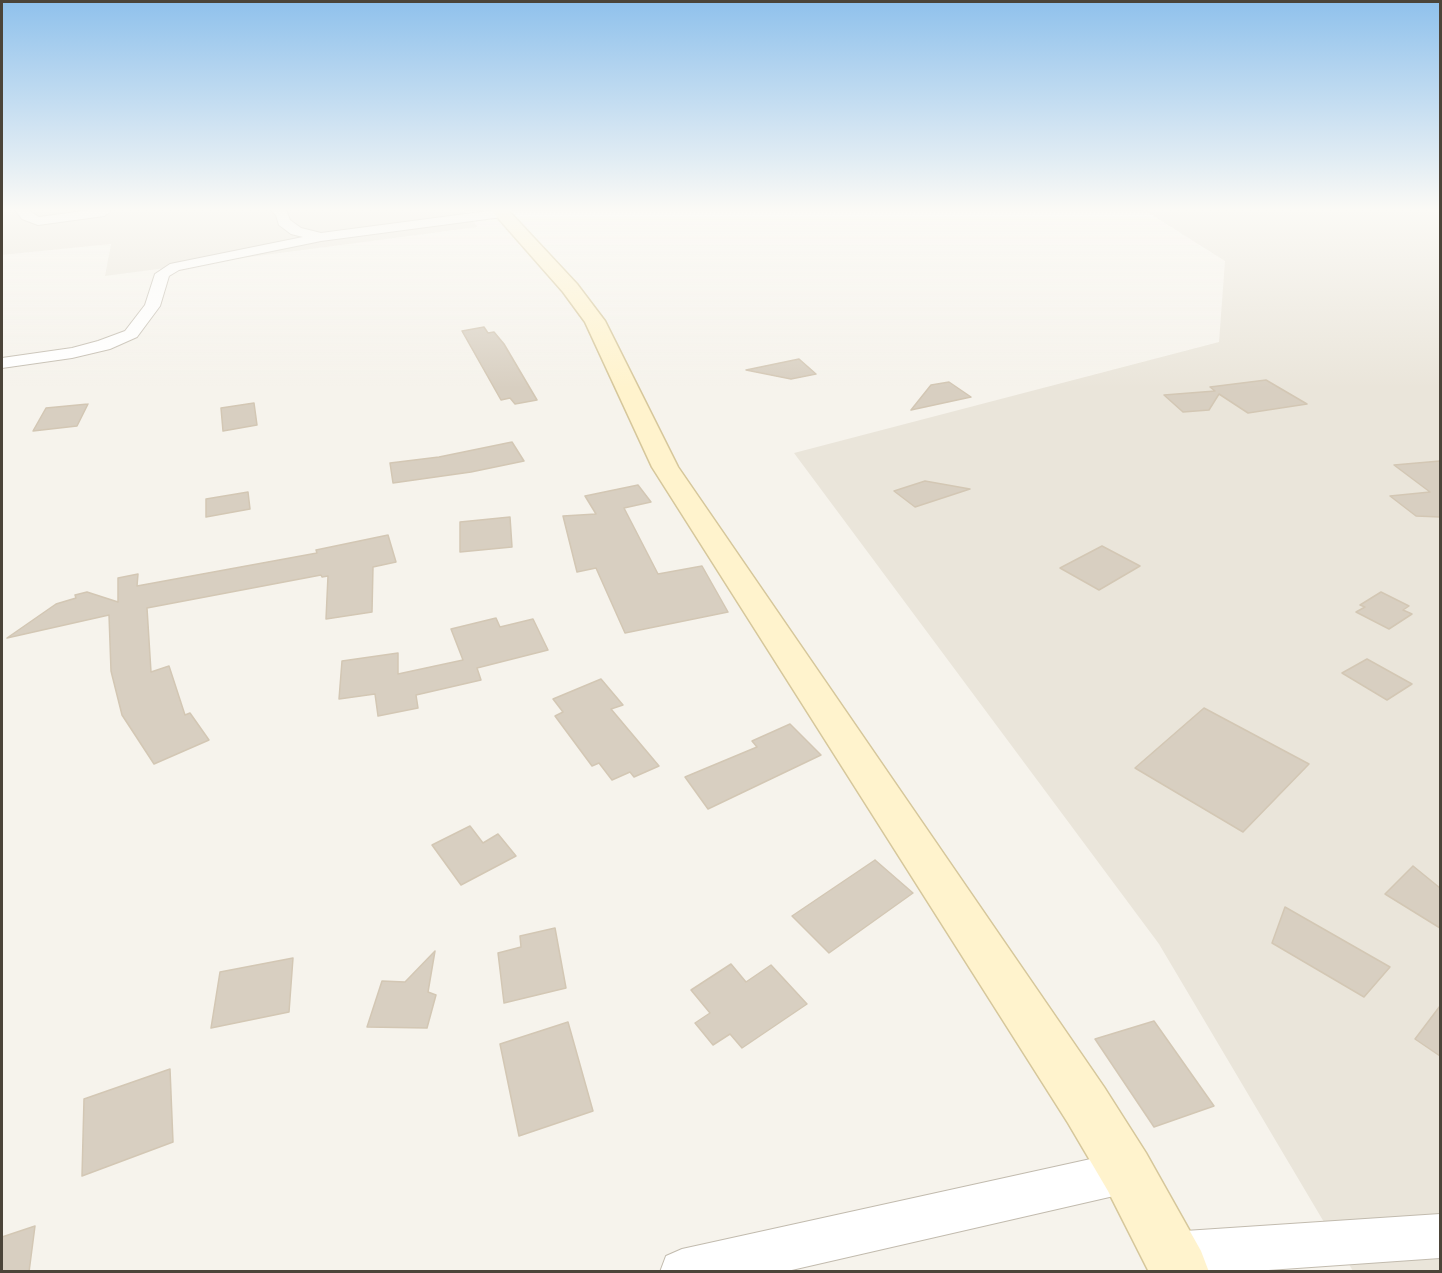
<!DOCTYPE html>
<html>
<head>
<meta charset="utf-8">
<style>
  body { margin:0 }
  #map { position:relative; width:1442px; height:1273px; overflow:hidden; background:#f6f3ec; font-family:Montserrat,sans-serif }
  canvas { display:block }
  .frame { position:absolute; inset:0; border:3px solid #4b4439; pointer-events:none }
</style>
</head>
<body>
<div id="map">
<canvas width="1442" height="1273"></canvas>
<div class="frame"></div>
</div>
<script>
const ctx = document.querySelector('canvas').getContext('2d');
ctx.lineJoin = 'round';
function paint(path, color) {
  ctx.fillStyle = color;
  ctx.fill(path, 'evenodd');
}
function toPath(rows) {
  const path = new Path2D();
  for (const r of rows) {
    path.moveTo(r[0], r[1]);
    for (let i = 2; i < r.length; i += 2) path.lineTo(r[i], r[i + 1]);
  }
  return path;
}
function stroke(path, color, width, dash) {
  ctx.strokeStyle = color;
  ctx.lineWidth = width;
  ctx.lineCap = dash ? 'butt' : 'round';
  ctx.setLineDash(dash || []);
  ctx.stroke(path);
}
paint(toPath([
  [2,210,463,210,478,227,105,276,111,244,2,255],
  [1144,210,1440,210,1440,1271,1353,1271,1159,944,794,453,1219,342,1225,261]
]), '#eae5da');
const building = toPath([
  [484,327,488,333,494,332,504,344,537,400,515,404,510,398,501,400,462,331,484,327],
  [799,359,816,374,791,379,746,370,799,359],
  [1266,380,1307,404,1248,413,1219,394,1209,410,1183,412,1164,395,1215,391,1210,387,1266,380],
  [949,382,971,397,911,410,931,385,949,382],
  [254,403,257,425,223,431,221,408,254,403],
  [88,404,77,426,33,431,46,408,88,404],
  [512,442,524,461,471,472,393,483,390,463,439,457,512,442],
  [1440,461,1440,517,1416,516,1390,496,1430,492,1394,465,1440,461],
  [925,481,970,489,915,507,894,491,925,481],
  [638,485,651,502,624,508,658,574,702,566,728,612,625,633,596,568,577,572,563,516,596,514,585,496,638,485],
  [248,492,250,509,206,517,206,499,248,492],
  [510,517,512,547,460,552,460,522,510,517],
  [388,535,396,562,373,567,372,612,326,619,328,576,322,577,321,575,147,608,151,672,169,666,185,715,190,713,209,740,154,764,122,715,111,671,109,615,7,638,56,604,76,598,75,595,87,592,118,602,118,578,138,574,137,586,317,553,316,550,388,535],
  [1102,546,1140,566,1099,590,1060,568,1102,546],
  [1381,592,1409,606,1403,610,1412,614,1389,629,1356,612,1365,607,1360,605,1381,592],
  [496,618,500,627,533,619,548,650,477,668,481,680,416,695,418,708,378,716,375,694,339,699,342,661,398,653,398,674,463,660,451,629,496,618],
  [1367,659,1412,684,1387,700,1342,673,1367,659],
  [601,679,623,705,611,709,659,766,634,777,630,772,612,780,599,763,592,766,555,716,563,712,553,699,601,679],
  [1204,708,1309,764,1243,832,1135,768,1204,708],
  [790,724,821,755,708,809,685,777,757,747,752,741,790,724],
  [470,826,483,843,498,834,516,856,461,885,432,845,470,826],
  [875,860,913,893,829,953,792,916,875,860],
  [1413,866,1440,888,1440,928,1385,894,1413,866],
  [1285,907,1390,967,1364,997,1272,943,1285,907],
  [555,928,566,988,504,1003,498,953,521,947,520,936,555,928],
  [435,951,428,992,436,995,427,1028,367,1027,382,981,405,982,435,951],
  [293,958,289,1012,211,1028,220,972,293,958],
  [731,964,746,982,771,965,807,1004,742,1048,730,1034,713,1045,695,1023,710,1013,691,990,731,964],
  [1440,1006,1440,1056,1415,1039,1440,1006],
  [1154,1021,1214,1106,1154,1127,1095,1039,1154,1021],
  [568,1022,593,1111,519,1136,500,1044,568,1022],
  [170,1069,173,1142,82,1176,84,1099,170,1069],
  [35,1226,29,1272,2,1272,2,1237,35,1226]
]);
paint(building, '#d8cfc1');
stroke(building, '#d3c7b4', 1.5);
const street = toPath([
  [15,210,28,210,39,217,91,210,109,210,110,212,104,216,38,225,22,219,15,210],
  [271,210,286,210,290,220,301,228,321,233,496,210,505,210,508,213,502,217,321,241,179,270,169,276,160,306,137,337,110,349,72,358,2,368,2,358,72,348,98,341,125,331,145,305,155,274,170,264,303,237,291,234,279,225,276,215,271,210],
  [1127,1151,1142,1157,1148,1172,1142,1187,1127,1193,783,1272,660,1272,666,1256,682,1249,1127,1151],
  [1440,1214,1440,1258,1240,1272,1159,1272,1154,1270,1148,1254,1154,1238,1170,1232,1440,1214]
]);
const secondary = toPath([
  [491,210,508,210,577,284,605,321,678,467,1104,1087,1146,1153,1201,1251,1209,1272,1149,1272,1108,1191,1068,1123,652,467,585,322,563,292,491,210]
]);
stroke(street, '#c2bbae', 2);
stroke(secondary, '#d6c79b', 3);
paint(street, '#fff');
paint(secondary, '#fff3cd');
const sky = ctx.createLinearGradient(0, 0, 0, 388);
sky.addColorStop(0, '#8fc1ec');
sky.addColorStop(0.54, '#fbfaf6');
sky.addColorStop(1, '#fbfaf600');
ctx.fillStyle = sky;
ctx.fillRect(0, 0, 1442, 388);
</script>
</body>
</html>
